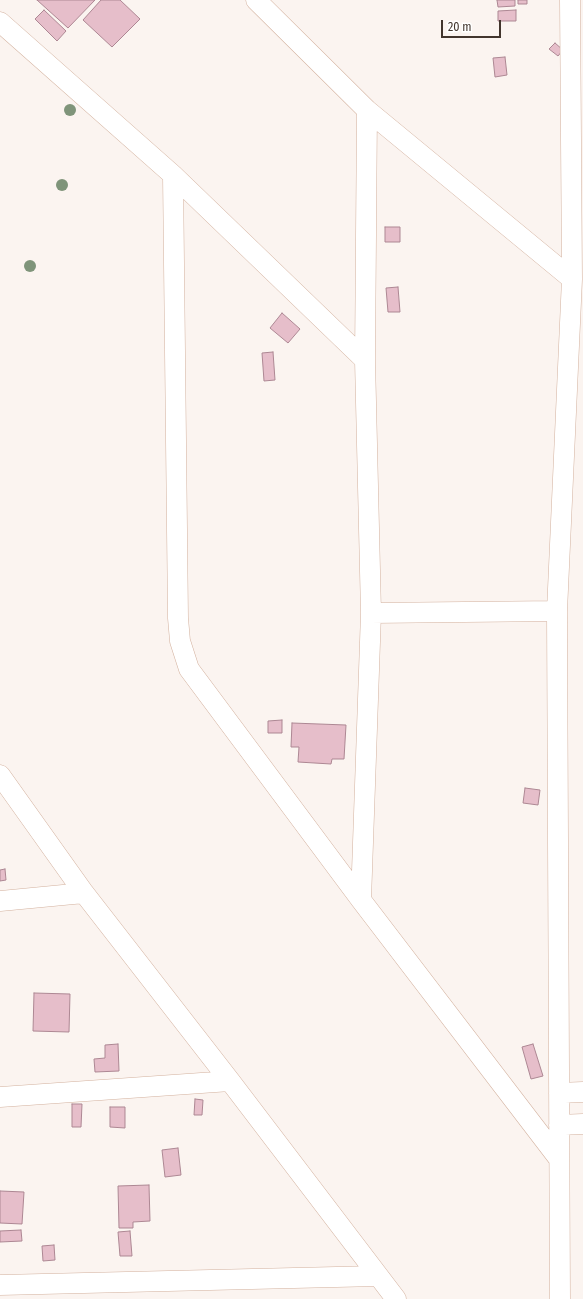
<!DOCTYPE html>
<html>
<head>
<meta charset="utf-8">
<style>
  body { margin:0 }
  #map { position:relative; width:583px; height:1299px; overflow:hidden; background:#fbf4f0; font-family:"Fira Sans Condensed",sans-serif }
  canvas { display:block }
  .scale { position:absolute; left:441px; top:20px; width:60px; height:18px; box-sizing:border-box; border:2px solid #42352d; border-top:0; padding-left:5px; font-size:12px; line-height:14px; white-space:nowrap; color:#42352d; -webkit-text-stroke:3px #fff; paint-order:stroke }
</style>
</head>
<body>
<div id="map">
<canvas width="583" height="1299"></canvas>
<div class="scale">20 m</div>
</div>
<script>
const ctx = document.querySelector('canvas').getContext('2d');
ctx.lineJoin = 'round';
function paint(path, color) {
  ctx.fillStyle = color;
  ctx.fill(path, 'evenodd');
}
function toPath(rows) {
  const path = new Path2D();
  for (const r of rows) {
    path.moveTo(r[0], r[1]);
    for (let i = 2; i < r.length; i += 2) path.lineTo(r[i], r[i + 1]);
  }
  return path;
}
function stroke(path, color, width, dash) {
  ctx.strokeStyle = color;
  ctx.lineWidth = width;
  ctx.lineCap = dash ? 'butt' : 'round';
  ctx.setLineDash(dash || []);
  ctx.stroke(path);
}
const building = toPath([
  [37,0,95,0,68,28,37,0],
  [101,0,120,0,140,19,112,47,83,20,101,0],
  [497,0,515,0,515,6,498,7,497,0],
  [518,0,527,0,527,4,518,4,518,0],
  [44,10,66,31,57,41,35,19,44,10],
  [516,10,516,21,498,21,498,11,516,10],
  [555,43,563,50,558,56,549,49,555,43],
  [505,57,507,75,495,77,493,58,505,57],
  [385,227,400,227,400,242,385,242,385,227],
  [398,287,400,312,388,312,386,288,398,287],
  [282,313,300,329,288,343,270,328,282,313],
  [273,352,275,380,264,381,262,353,273,352],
  [282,720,282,733,268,733,268,721,282,720],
  [292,723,346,725,344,759,332,759,331,764,298,762,299,747,291,747,292,723],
  [525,788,540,790,538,805,523,803,525,788],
  [5,869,6,880,0,881,0,870,5,869],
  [34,993,70,994,69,1032,33,1031,34,993],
  [118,1044,119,1071,95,1072,94,1059,105,1058,105,1045,118,1044],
  [533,1044,543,1076,531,1079,522,1047,533,1044],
  [195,1099,203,1100,202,1115,194,1115,195,1099],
  [72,1104,82,1104,81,1127,72,1127,72,1104],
  [110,1107,125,1107,125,1128,110,1127,110,1107],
  [178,1148,181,1175,165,1177,162,1150,178,1148],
  [149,1185,150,1221,133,1222,133,1228,119,1228,118,1186,149,1185],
  [0,1191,24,1192,22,1224,0,1223,0,1191],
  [21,1230,22,1241,0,1242,0,1231,21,1230],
  [130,1231,132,1256,120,1256,118,1232,130,1231],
  [54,1245,55,1260,43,1261,42,1246,54,1245]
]);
paint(building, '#e6beca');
stroke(building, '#ad8793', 1);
const street = toPath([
  [256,0,367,110,572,279,557,611,560,1299],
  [570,0,572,279],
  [0,22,173,175,365,360,367,110],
  [173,175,178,618,180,641,189,669,361,900,559,1159],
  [371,613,557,611],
  [0,775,84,893,230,1081,396,1299],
  [361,900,371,613,365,360],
  [0,901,84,893],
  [559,1093,583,1092],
  [0,1097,230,1081],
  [559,1125,583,1124],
  [0,1285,378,1276]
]);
stroke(street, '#d3b19e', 21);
stroke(street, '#fff', 20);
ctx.fillStyle = '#7f947a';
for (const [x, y] of [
  [70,110],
  [62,185],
  [30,266]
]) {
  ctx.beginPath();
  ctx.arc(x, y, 6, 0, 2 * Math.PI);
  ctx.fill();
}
</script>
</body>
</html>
